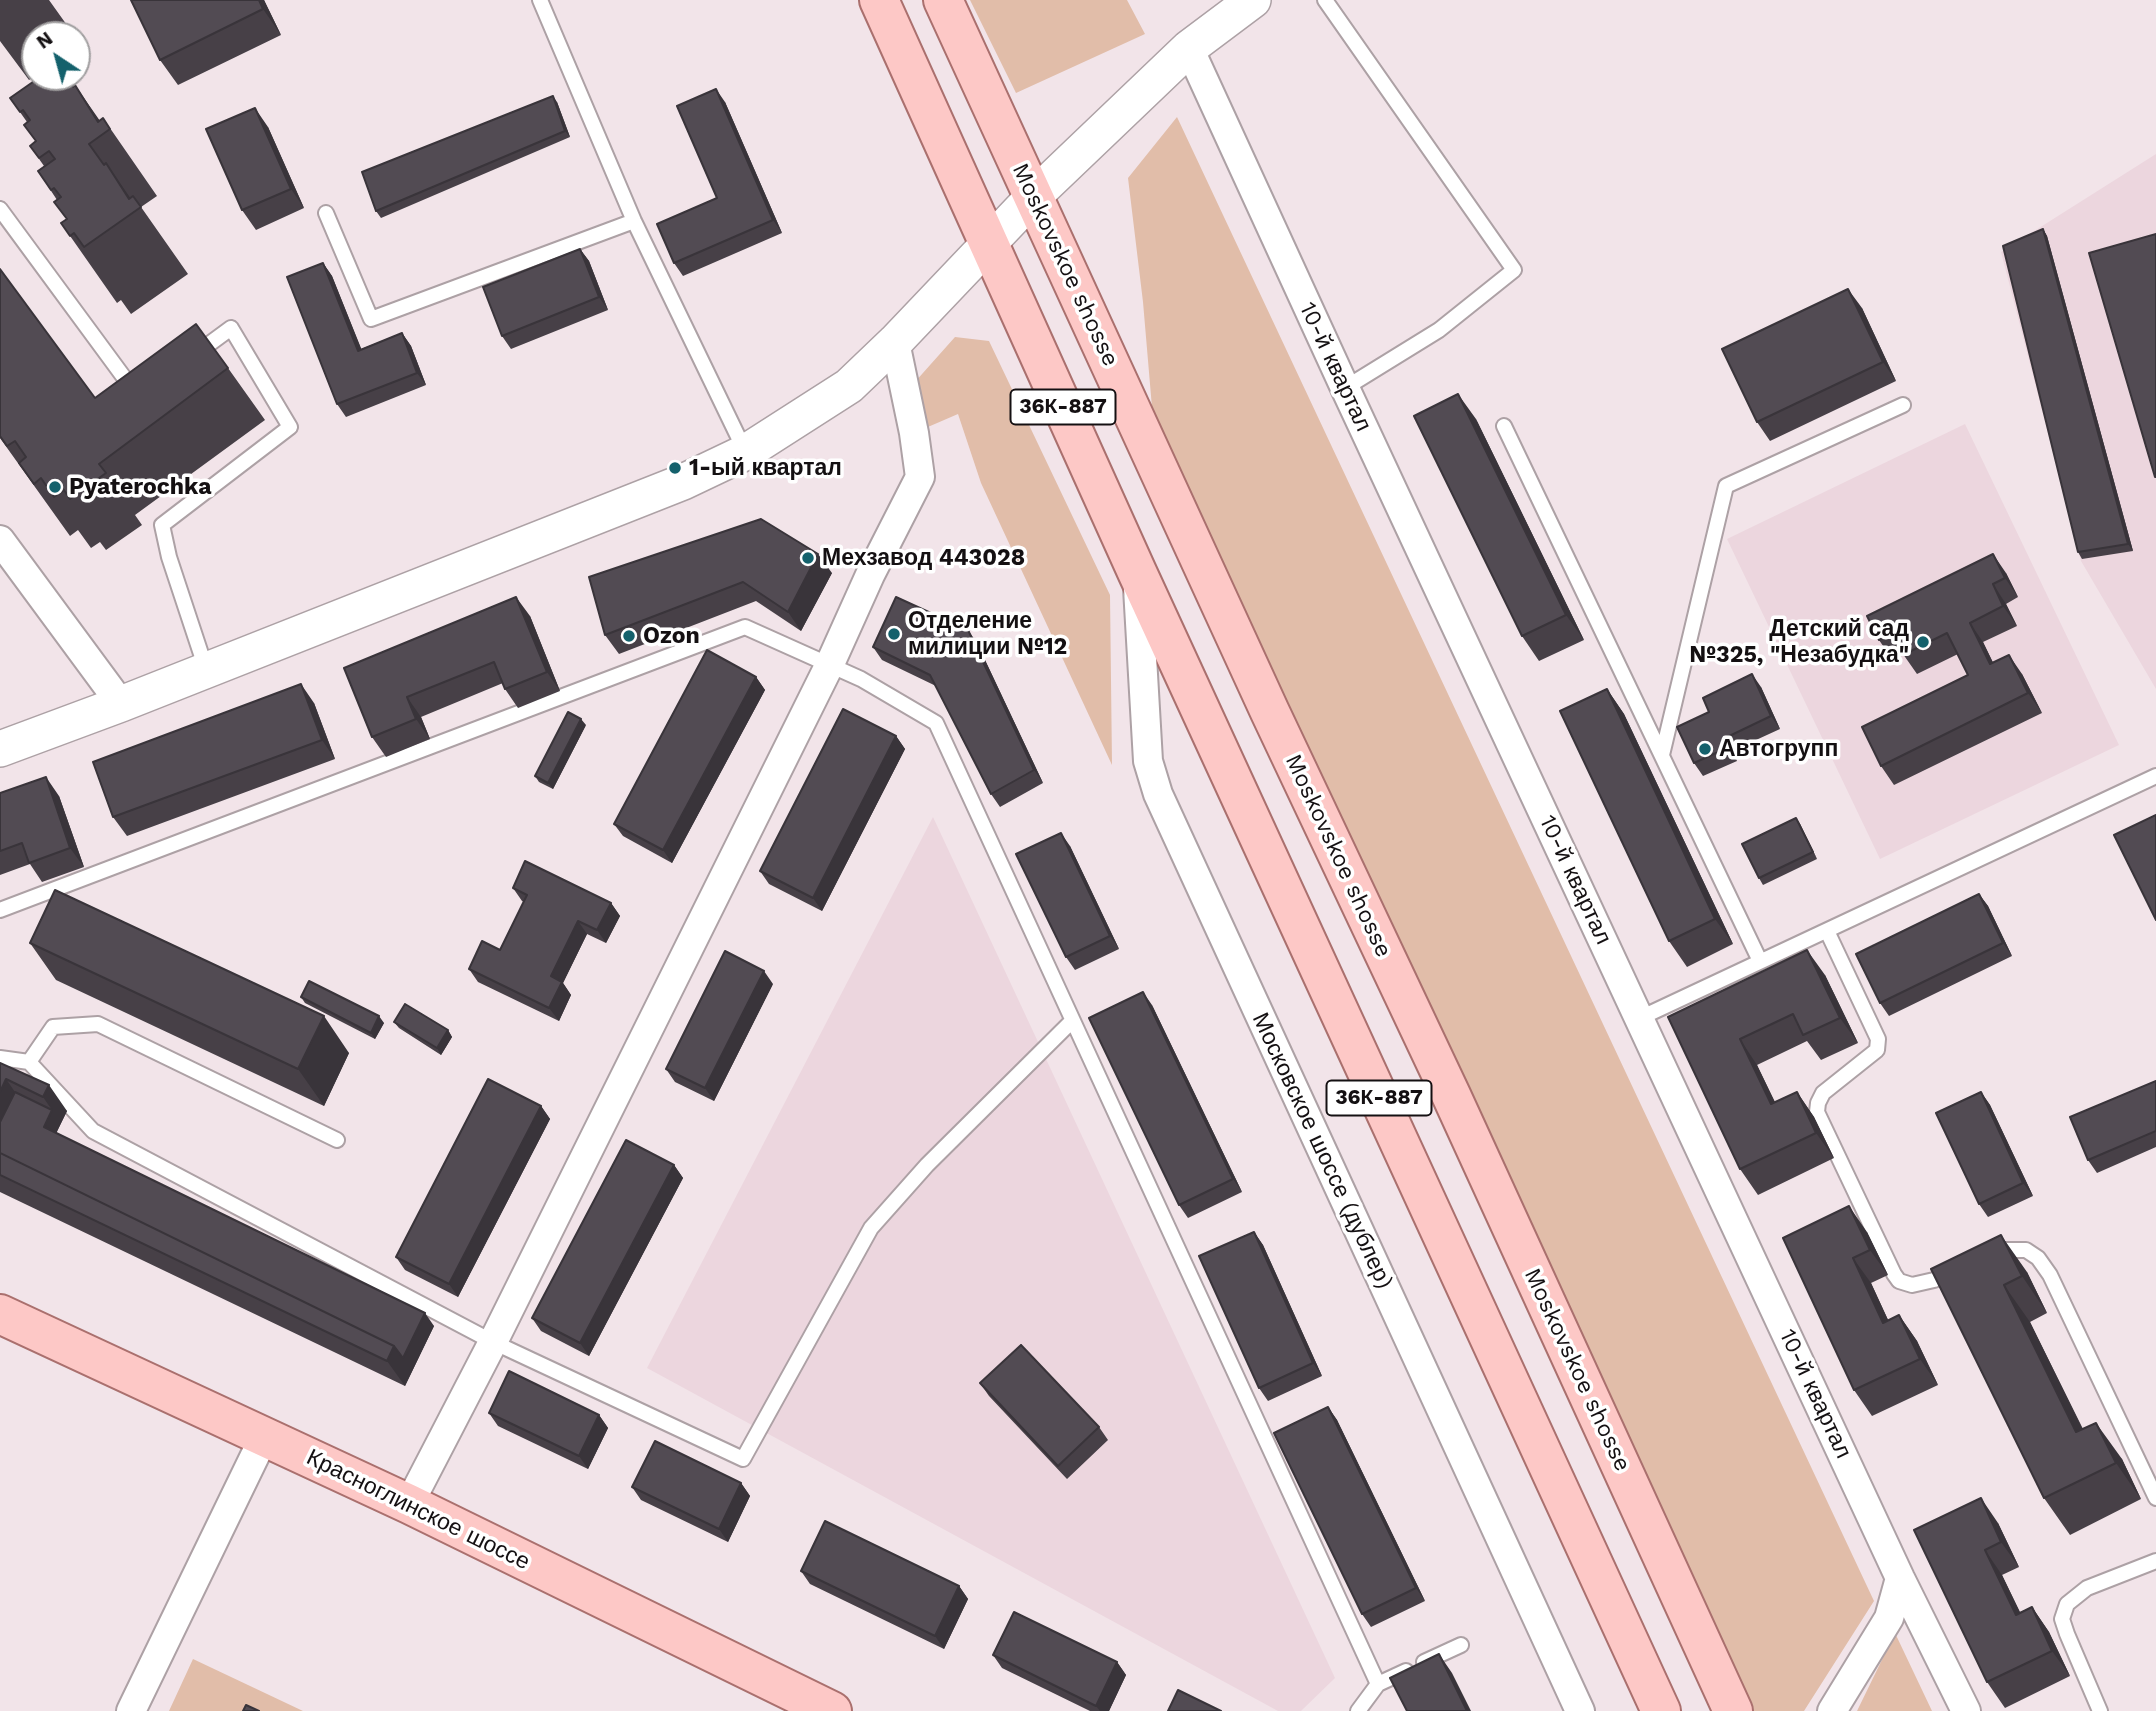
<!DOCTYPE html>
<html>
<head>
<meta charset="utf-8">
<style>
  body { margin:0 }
  #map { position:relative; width:2156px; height:1711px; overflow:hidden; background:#f2e4e9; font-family:"Work Sans",sans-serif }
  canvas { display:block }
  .north { position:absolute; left:21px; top:21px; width:70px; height:70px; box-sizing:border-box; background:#fff; border:2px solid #a19fa0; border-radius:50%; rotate:324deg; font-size:19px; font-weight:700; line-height:28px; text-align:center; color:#141012 }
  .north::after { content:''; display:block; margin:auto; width:24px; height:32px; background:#14616c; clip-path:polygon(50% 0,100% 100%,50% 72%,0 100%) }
</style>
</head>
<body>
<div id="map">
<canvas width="2156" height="1711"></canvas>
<div class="north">N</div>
</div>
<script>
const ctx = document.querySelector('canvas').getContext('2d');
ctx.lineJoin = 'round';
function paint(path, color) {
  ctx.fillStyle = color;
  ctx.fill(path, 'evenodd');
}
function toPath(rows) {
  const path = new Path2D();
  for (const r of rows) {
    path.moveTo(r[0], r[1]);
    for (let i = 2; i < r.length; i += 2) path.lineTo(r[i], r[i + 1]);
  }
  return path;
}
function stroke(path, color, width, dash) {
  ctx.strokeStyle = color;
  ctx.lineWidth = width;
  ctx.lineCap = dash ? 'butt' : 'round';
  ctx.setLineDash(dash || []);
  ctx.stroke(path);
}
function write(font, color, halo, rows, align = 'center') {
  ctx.font = font + ' "Work Sans",sans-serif';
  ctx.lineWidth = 7;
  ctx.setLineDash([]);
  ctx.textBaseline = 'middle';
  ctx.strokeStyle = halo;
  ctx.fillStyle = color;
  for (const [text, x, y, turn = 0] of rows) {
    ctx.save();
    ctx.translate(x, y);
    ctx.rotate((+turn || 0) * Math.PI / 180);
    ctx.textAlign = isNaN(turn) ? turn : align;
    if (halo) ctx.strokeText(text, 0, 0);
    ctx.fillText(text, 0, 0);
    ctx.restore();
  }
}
paint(toPath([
  [2156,154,2156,689,2081,561,2001,252],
  [1965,424,2119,745,1880,859,1727,539],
  [933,817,1335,1678,1301,1711,1278,1711,647,1368]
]), '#ecd6de');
paint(toPath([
  [970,0,1127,0,1145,34,1016,93],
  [1177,117,1874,1601,1804,1711,1734,1711,1157,466,1143,302,1128,178],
  [955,337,989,341,1110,595,1112,765,981,483,958,414,914,433,906,392],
  [1895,1633,1932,1711,1857,1711],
  [193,1659,303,1711,169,1711]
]), '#e1bda9');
const service = toPath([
  [540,0,634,221,745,451],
  [1325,0,1514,270,1439,330,1345,388],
  [0,209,134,391],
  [326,213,371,319,634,221],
  [197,353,231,328,290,427,162,525,169,557,206,669],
  [1504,426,1760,961],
  [1662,755,1726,486,1903,405],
  [0,910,745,627,861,679,936,723,1378,1684],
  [1827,931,1878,1039,1877,1050,1823,1093,1818,1103,1817,1112,1894,1274,1899,1281,1912,1285,1934,1280,1952,1272],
  [1640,1018,2156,776],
  [0,1058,29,1062,93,1131,493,1342,743,1459,871,1228,927,1165,1072,1021],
  [29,1062,53,1027,98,1024,337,1140],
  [1993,1254,2003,1250,2026,1250,2038,1258,2050,1275,2156,1498],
  [1424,1662,1461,1645],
  [1358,1711,1378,1684,1406,1671],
  [2100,1711,2067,1634,2062,1619,2067,1604,2087,1588,2156,1561]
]);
const minor = toPath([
  [1189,48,1345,388,1900,1578,1966,1711],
  [0,540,121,704],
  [1138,588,1148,761,1158,794,1580,1711],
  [409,1504,493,1342,829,666,870,575,920,477,914,433,895,342],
  [131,1711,264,1437],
  [1832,1711,1889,1618,1900,1578]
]);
const tertiary = toPath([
  [0,749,121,704,683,482,746,452,849,386,895,342,1033,197,1189,48,1253,0]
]);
const primary = toPath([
  [879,0,1137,572,1661,1711],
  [943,0,1270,712,1451,1095,1733,1711],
  [0,1314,409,1504,832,1711]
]);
stroke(service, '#ada1a5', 18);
stroke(minor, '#ada1a5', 32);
stroke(tertiary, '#ada1a5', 38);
stroke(primary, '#aa706e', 42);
stroke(service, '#fff', 14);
stroke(minor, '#fff', 28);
stroke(tertiary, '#fff', 35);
stroke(primary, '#fdc8c6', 38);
paint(toPath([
  [0,0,49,0,74,35,35,35,35,76,29,80,0,41],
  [131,0,264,0,281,35,178,85,160,60],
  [10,98,100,120,103,118,157,196,141,207,188,274,131,314,121,300,117,303,61,223,67,219,57,200,38,171,44,166,30,146,36,141,27,122],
  [557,102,570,137,381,218,376,211],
  [725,102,782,233,683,276,674,263,717,198],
  [268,127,304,208,256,230,242,210],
  [2043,229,2047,236,2133,551,2082,559,2078,552],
  [580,249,589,261,608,310,511,349,502,336],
  [323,263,332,276,361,349,402,333,411,346,426,385,346,417,337,404],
  [0,269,95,398,228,368,265,420,135,515,142,525,106,550,100,542,91,548,78,530,70,536,0,438],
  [1862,308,1896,381,1770,441,1757,422],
  [1476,419,1584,640,1539,661,1522,636],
  [832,573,801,631,756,601,619,654,605,635,589,577],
  [2006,573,2018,597,2006,604,2017,626,1983,642,1993,663,2022,674,2042,713,1894,785,1881,766,1968,675,1958,654,1917,674,1903,654,1892,659,1879,640],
  [530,616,560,691,518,708,505,689,503,683,421,717,430,739,386,757,372,737,344,668],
  [977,643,1043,783,1000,807,991,794,936,686,882,660,873,647],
  [756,677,765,690,672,863,623,836,614,824],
  [1761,687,1780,729,1732,751,1737,761,1703,776,1694,763],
  [1607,689,1624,714,1733,944,1687,967,1669,941],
  [314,703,335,759,127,836,113,817],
  [586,725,553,789,539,782,535,776],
  [896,736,905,749,822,911,769,884,760,871],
  [0,793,59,796,84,867,42,882,30,864,0,875],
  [1796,818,1800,824,1817,859,1763,885,1759,878],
  [1070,846,1119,949,1075,970,1066,957],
  [513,888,611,903,620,916,606,943,587,934,563,983,571,995,559,1021,478,982,469,969,500,950,524,902,522,901],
  [1979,894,1988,906,2012,956,1889,1016,1880,1003],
  [30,943,349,1053,324,1106,56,980],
  [1825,975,1858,1043,1821,1060,1807,1041,1757,1065,1775,1102,1797,1092,1814,1117,1834,1158,1758,1195,1740,1169,1668,1017],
  [773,984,714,1101,675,1082,666,1069],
  [301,997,384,1023,375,1039,305,1003],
  [1152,1005,1242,1192,1188,1218,1179,1205],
  [394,1022,448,1030,452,1037,441,1055,399,1028],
  [0,1063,67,1111,56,1133,434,1326,405,1386,0,1192],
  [2156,1081,2156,1147,2097,1173,2088,1160],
  [1981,1092,1990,1105,2033,1196,1988,1217,1979,1204],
  [541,1106,550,1119,458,1297,405,1270,396,1257],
  [674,1165,683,1178,589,1356,541,1331,532,1318],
  [1254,1232,1263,1245,1322,1376,1268,1401,1259,1388],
  [1867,1232,1888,1275,1871,1283,1888,1320,1899,1315,1917,1341,1938,1385,1872,1416,1854,1390,1783,1238],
  [1931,1269,2027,1272,2047,1313,2030,1322,2083,1429,2122,1459,2141,1499,2070,1535,2044,1498],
  [980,1383,1099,1427,1108,1440,1067,1479,989,1396],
  [1328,1407,1337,1420,1425,1601,1371,1627,1362,1614],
  [489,1413,599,1415,608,1428,588,1469,498,1426],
  [741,1483,750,1496,728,1542,641,1500,632,1487],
  [1998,1523,2019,1567,2002,1575,2020,1612,2032,1607,2049,1632,2070,1676,2005,1708,1987,1682,1914,1530],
  [801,1571,959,1586,968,1599,944,1649,810,1584],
  [993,1655,1117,1662,1126,1675,1109,1711,1090,1711,1002,1668]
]), '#474047');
paint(toPath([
  [259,0,264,0,281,35,263,9],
  [75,85,107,131,105,132],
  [716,89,725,102,782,233,773,220],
  [553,96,557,102,570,137,565,131],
  [255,108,268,127,304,208,291,189],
  [106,163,138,209,136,210],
  [2043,229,2047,236,2133,551,2128,544],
  [580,249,589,261,608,310,599,297],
  [323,263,332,276,367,363,358,351],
  [1848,289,1862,308,1896,381,1883,362],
  [402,333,411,346,426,385,417,373],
  [1458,394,1476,419,1584,640,1566,615],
  [818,554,832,573,801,631,788,612],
  [1993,554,2006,573,2018,597,2005,578],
  [1993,584,2006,604,2017,626,2003,606],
  [516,597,530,616,560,691,547,672],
  [1970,623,1983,642,2003,683,1990,664],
  [968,630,977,643,1043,783,1034,770],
  [2009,655,2022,674,2042,713,2028,693],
  [1752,674,1761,687,1780,729,1771,716],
  [756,677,765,690,672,863,663,850],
  [301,684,314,703,335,759,322,740],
  [1607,689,1624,714,1733,944,1715,919],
  [407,697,421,717,430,739,416,719],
  [581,719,586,725,553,789,548,783],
  [896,736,905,749,822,911,813,898],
  [1723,739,1732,751,1737,761,1727,748],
  [46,777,59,796,84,867,70,848],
  [1796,818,1800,824,1817,859,1813,852],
  [1061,833,1070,846,1119,949,1110,936],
  [1979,894,1988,906,2012,956,2003,943],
  [611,903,620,916,606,943,597,930],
  [578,921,587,934,563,983,571,995,559,1021,549,1008,551,976],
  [1807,950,1825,975,1858,1043,1840,1018],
  [764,971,773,984,714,1101,705,1088],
  [1143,992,1152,1005,1242,1192,1233,1179],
  [324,1016,349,1053,324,1106,298,1069],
  [379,1016,384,1023,375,1039,371,1033],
  [448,1030,452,1037,441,1055,437,1048],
  [1740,1039,1757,1065,1788,1130,1771,1104],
  [6,1079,24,1105,0,1154,0,1092],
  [49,1085,67,1111,53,1140,44,1127,52,1110,43,1097],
  [1797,1092,1814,1117,1834,1158,1816,1133],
  [1981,1092,1990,1105,2033,1196,2023,1183],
  [541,1106,550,1119,458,1297,449,1284],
  [674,1165,683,1178,589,1356,580,1343],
  [1849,1206,1867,1232,1888,1275,1870,1250],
  [1254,1232,1263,1245,1322,1376,1313,1363],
  [2001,1235,2027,1272,2047,1313,2022,1276],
  [1853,1258,1871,1283,1901,1348,1883,1323],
  [2004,1285,2030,1322,2102,1469,2076,1432],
  [425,1313,434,1326,405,1386,387,1361,394,1346],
  [1899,1315,1917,1341,1938,1385,1920,1359],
  [1328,1407,1337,1420,1425,1601,1416,1588],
  [599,1415,608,1428,588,1469,579,1456],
  [2096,1423,2122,1459,2141,1499,2116,1463],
  [741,1483,750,1496,728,1542,719,1529],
  [1981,1498,1998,1523,2019,1567,2001,1542],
  [1985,1550,2002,1575,2033,1640,2016,1615],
  [959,1586,968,1599,944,1649,935,1636],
  [2032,1607,2049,1632,2070,1676,2052,1651],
  [1439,1654,1452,1673,1471,1711,1467,1711],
  [1117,1662,1126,1675,1109,1711,1100,1711,1096,1706]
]), '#39343a');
const building = toPath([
  [131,0,259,0,263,9,160,60,131,0],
  [40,77,66,77,73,87,75,85,98,122,103,118,110,129,89,144,104,165,106,163,129,199,133,196,141,207,84,247,74,233,70,236,61,223,67,219,54,202,61,197,54,188,51,190,38,171,55,159,49,151,39,158,30,146,36,141,24,125,30,120,23,110,20,112,10,98,40,77],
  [716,89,773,220,674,263,657,224,717,198,677,106,716,89],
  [553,96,565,131,376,211,362,172,553,96],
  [255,108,291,189,242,210,206,129,255,108],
  [2043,229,2128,544,2078,552,2003,246,2043,229],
  [2156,234,2156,477,2155,477,2089,253,2156,234],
  [580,249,599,297,502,336,483,287,580,249],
  [323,263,358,351,402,333,417,373,337,404,287,277,323,263],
  [0,269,95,398,196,324,228,368,99,464,106,473,70,499,64,490,54,497,41,478,34,484,19,463,26,457,15,441,7,446,0,436,0,269],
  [1848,289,1883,362,1757,422,1722,349,1848,289],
  [1458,394,1566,615,1522,636,1414,416,1458,394],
  [761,519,818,554,788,612,743,582,605,635,589,577,761,519],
  [1993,554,2005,578,1993,584,2003,606,1970,623,1990,664,2009,655,2028,693,1881,766,1862,727,1968,675,1947,633,1903,655,1892,633,1879,640,1867,616,1993,554],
  [516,597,547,672,505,689,494,662,407,697,416,719,372,737,344,668,516,597],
  [896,597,968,630,1034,770,991,794,930,675,873,647,896,597],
  [707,650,756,677,663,850,614,824,707,650],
  [1752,674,1771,716,1723,739,1727,748,1694,763,1677,727,1709,712,1703,698,1752,674],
  [301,684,322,740,113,817,93,762,301,684],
  [1607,689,1715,919,1669,941,1560,711,1607,689],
  [843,709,896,736,813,898,760,871,843,709],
  [568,712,581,719,548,783,535,776,568,712],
  [46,777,70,848,29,863,22,843,0,851,0,793,46,777],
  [2156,815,2156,920,2114,835,2156,815],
  [1796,818,1813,852,1759,878,1742,844,1796,818],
  [1061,833,1110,936,1066,957,1016,854,1061,833],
  [525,861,611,903,597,930,578,921,551,976,562,982,549,1008,469,969,482,941,500,950,527,895,513,888,525,861],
  [55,890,324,1016,298,1069,30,943,55,890],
  [1979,894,2003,943,1880,1003,1856,954,1979,894],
  [1807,950,1840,1018,1803,1035,1793,1014,1740,1039,1771,1104,1797,1092,1816,1133,1740,1169,1668,1017,1807,950],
  [725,951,764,971,705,1088,666,1069,725,951],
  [309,981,379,1016,371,1033,301,997,309,981],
  [1143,992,1233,1179,1179,1205,1089,1018,1143,992],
  [405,1004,448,1030,437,1048,394,1022,405,1004],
  [0,1063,49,1085,43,1097,6,1079,0,1092,0,1063],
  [488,1079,541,1106,449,1284,396,1257,488,1079],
  [2156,1081,2156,1131,2088,1160,2070,1117,2156,1081],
  [15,1092,52,1110,44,1127,425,1313,403,1358,394,1346,0,1153,0,1122,15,1092],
  [1981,1092,2023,1183,1979,1204,1936,1113,1981,1092],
  [626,1140,674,1165,580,1343,532,1318,626,1140],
  [0,1153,394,1346,387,1361,0,1175,0,1153],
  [1849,1206,1870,1250,1853,1258,1883,1323,1899,1315,1920,1359,1854,1390,1783,1238,1849,1206],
  [1254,1232,1313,1363,1259,1388,1199,1256,1254,1232],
  [2001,1235,2022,1276,2004,1285,2076,1432,2096,1423,2116,1463,2044,1498,1931,1269,2001,1235],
  [1021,1345,1099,1427,1058,1466,980,1383,1021,1345],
  [509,1371,599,1415,579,1456,489,1413,509,1371],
  [1328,1407,1416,1588,1362,1614,1274,1433,1328,1407],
  [655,1441,741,1483,719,1529,632,1487,655,1441],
  [1981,1498,2001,1542,1985,1550,2016,1615,2032,1607,2052,1651,1987,1682,1914,1530,1981,1498],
  [825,1521,959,1586,935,1636,801,1571,825,1521],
  [1014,1612,1117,1662,1096,1706,993,1655,1014,1612],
  [1439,1654,1467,1711,1407,1711,1390,1678,1439,1654],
  [1178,1690,1221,1711,1168,1711,1178,1690],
  [246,1705,259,1711,243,1711,246,1705]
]);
paint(building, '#524b53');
stroke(building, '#39343a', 2);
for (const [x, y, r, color] of [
  [675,468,7,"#14616c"],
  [55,487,7,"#14616c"],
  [808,558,7,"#14616c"],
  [894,634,7,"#14616c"],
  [629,636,7,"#14616c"],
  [1923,642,7,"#14616c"],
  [1705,749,7,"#14616c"]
]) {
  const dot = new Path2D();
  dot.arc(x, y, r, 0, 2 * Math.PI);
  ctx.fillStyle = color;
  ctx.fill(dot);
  stroke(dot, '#fff', 2.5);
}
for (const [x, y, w] of [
  [1063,407,105],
  [1379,1098,105]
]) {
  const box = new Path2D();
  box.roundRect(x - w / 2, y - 17.5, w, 35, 5);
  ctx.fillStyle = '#fff';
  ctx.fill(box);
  stroke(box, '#141012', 2);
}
write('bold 21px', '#141012', null, [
  ["36К-887",1063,407],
  ["36К-887",1379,1098]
]);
write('23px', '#141012', '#fff', [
  ["Moskovskoe shosse",1065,265,65],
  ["10-й квартал",1335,367,65],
  ["Moskovskoe shosse",1338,856,65],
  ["10-й квартал",1575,880,65],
  ["Московское шоссе (дублер)",1322,1151,65],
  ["Moskovskoe shosse",1577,1370,65],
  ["10-й квартал",1815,1394,65],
  ["Красноглинское шоссе",418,1510,26]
]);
write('bold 23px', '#141012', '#fff', [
  ["1-ый квартал",689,468],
  ["Pyaterochka",69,487],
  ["Мехзавод 443028",822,558],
  ["Отделение",908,621],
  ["милиции №12",908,647],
  ["Детский сад",1909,629,"right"],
  ["№325, \"Незабудка\"",1909,655,"right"],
  ["Ozon",643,636],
  ["Автогрупп",1719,749]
], 'left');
</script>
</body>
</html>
